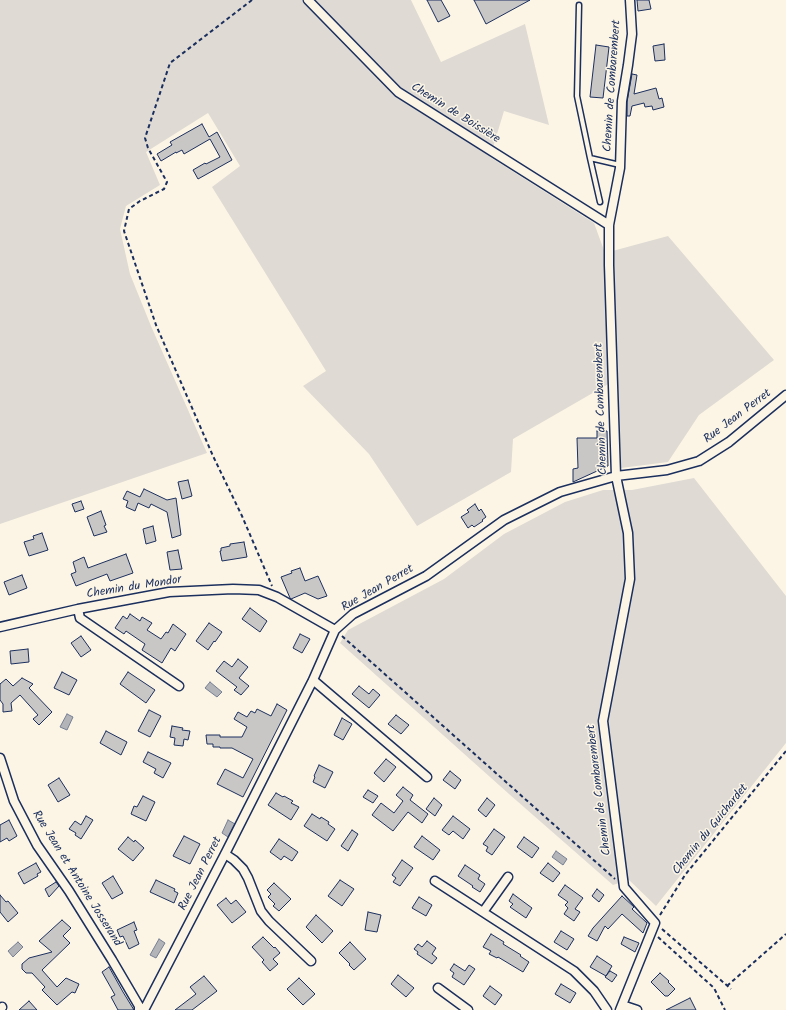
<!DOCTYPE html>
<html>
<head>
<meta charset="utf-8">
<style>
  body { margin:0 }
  canvas { display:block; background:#fcf5e5 }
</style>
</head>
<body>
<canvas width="786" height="1010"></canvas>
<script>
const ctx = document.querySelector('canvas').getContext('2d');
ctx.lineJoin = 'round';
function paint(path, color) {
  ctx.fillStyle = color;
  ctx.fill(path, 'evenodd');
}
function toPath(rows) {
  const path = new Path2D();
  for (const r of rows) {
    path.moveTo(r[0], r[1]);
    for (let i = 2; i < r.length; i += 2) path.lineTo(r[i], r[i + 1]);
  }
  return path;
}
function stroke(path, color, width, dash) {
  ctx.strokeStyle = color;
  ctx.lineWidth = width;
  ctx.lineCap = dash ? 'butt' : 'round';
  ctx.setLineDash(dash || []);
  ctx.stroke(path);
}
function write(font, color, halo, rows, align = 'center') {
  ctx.font = font + ' Kalam,sans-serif';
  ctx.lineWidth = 3;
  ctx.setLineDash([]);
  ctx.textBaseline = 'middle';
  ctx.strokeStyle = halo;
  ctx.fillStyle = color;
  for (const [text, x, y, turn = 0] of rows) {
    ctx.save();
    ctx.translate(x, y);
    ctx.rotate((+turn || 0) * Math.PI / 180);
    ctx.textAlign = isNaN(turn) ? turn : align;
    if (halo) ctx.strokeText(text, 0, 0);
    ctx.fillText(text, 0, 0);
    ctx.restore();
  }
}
paint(toPath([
  [0,0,411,0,441,62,525,24,549,125,504,111,490,157,594,223,605,253,668,236,774,360,699,415,668,462,621,468,617,379,513,439,511,472,417,526,369,454,303,386,326,371,212,187,240,166,208,113,146,152,160,185,126,206,120,229,130,274,151,326,207,453,0,524],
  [694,478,786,596,786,743,656,906,629,880,613,885,509,794,340,643,348,630,444,579,504,534,565,502,603,490,632,490]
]), '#dfdbd4');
const water = toPath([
  [210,682,222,692,217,697,205,688,210,682],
  [67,714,73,717,67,730,60,727,67,714],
  [228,820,235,824,228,837,222,833,228,820],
  [556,851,567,859,563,865,552,857,556,851],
  [159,939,165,943,156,958,150,955,159,939],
  [18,942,23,947,13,957,8,951,18,942]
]);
paint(water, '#b2b4b8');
stroke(water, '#767f94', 1);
const building = toPath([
  [427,0,441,0,450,16,438,22,427,0],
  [474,0,530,0,486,24,474,0],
  [637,0,649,0,651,9,638,11,637,0],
  [664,44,665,60,655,61,653,46,664,44],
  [596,45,609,47,603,98,590,97,596,45],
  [632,74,637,75,634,94,656,88,659,99,662,98,664,107,653,110,652,106,645,107,644,103,632,106,630,116,627,116,627,102,632,74],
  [202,124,209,137,217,132,232,160,198,179,193,170,205,163,206,164,220,157,210,139,184,154,182,150,176,153,176,152,161,161,157,154,172,145,170,142,202,124],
  [597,431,607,431,608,466,573,482,573,469,578,468,577,438,597,438,597,431],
  [188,480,192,496,182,499,178,482,188,480],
  [144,489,167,500,176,498,181,535,172,538,167,512,151,504,149,508,138,503,135,511,126,507,128,501,123,499,127,491,140,497,144,489],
  [81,501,84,509,75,512,72,504,81,501],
  [475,504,479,511,481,509,486,517,482,520,483,521,474,527,472,525,468,528,461,517,469,512,467,510,475,504],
  [101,511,106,525,104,526,107,532,94,536,87,517,101,511],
  [153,526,156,541,146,544,143,529,153,526],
  [42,533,48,550,29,556,24,542,34,539,33,536,42,533],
  [244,542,247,557,222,561,220,551,221,551,221,548,230,546,230,544,244,542],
  [178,550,182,569,170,570,167,552,178,550],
  [126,554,133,573,110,581,107,574,76,586,71,574,76,572,73,562,84,557,88,568,126,554],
  [300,568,305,581,318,576,327,596,318,599,305,593,291,599,290,598,281,577,292,573,291,571,300,568],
  [22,575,27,588,9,595,4,582,22,575],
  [250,608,267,621,260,632,242,619,250,608],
  [130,614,140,621,142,617,152,623,147,630,161,639,166,632,168,633,173,624,186,634,175,651,171,648,162,663,142,650,145,644,126,631,124,634,115,628,123,616,127,619,130,614],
  [209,623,222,632,215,642,214,641,208,650,196,641,209,623],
  [300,634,310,639,302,653,293,648,300,634],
  [81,636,91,650,81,657,71,643,81,636],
  [28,649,29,662,11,664,10,651,28,649],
  [238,659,248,667,239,678,249,686,241,695,234,690,237,687,216,671,224,661,232,667,238,659],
  [62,672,77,680,69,695,54,688,62,672],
  [128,672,155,690,146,703,120,684,128,672],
  [22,678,33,684,29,688,52,712,39,725,33,719,38,715,20,695,11,703,12,711,3,712,3,704,0,700,0,684,6,679,13,686,22,678],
  [359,686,369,694,373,689,380,695,369,708,352,694,359,686],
  [277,704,287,710,243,797,217,784,225,769,243,778,253,759,232,748,220,748,220,747,213,747,213,744,207,744,206,735,220,735,220,737,242,737,247,727,234,719,238,712,247,717,251,711,255,713,257,709,271,716,277,704],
  [149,710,161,716,150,737,138,731,149,710],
  [396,715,409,725,401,734,388,724,396,715],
  [342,718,352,724,343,740,334,735,342,718],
  [172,726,183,728,182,730,190,731,188,740,184,739,183,746,174,745,175,738,170,737,172,726],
  [106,731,127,742,121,755,100,743,106,731],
  [148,752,171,763,163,778,154,773,156,769,143,762,148,752],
  [386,759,396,767,384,782,374,773,386,759],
  [319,765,333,772,325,788,313,782,315,777,314,776,319,765],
  [450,771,461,780,455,789,443,780,450,771],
  [59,778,70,795,58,802,48,785,59,778],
  [403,787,413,795,410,800,428,814,422,823,408,812,393,831,372,815,381,803,394,813,403,801,396,795,403,787],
  [368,790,378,796,373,803,363,797,368,790],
  [276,793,283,797,284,796,293,801,291,803,299,807,291,820,268,805,276,793],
  [143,796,155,802,146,821,131,814,134,806,137,807,143,796],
  [434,798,442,805,435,816,426,809,434,798],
  [487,798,495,805,486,817,478,810,487,798],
  [312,814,320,819,321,817,329,822,328,824,335,829,327,841,304,826,312,814],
  [86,816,93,820,81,839,75,835,76,833,69,829,75,821,81,825,86,816],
  [453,816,470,829,463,839,453,831,449,835,442,830,453,816],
  [9,820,17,836,9,841,7,838,0,842,0,825,9,820],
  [494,829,505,837,492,855,486,851,488,847,483,844,494,829],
  [352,830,358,834,348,851,341,846,352,830],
  [184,836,200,844,190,864,173,856,184,836],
  [422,836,440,850,433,860,414,847,422,836],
  [128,837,134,842,135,840,144,848,133,861,118,849,128,837],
  [524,837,539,848,532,858,517,847,524,837],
  [279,839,298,852,292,861,284,856,281,860,270,852,279,839],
  [402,860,413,868,400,886,393,882,396,878,392,875,402,860],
  [36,863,41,872,37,874,38,876,24,884,18,873,36,863],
  [548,863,560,873,553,882,540,873,548,863],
  [465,865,480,875,478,879,485,884,480,892,472,887,473,886,458,876,465,865],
  [113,876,123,893,112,899,102,883,113,876],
  [156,880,175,889,174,891,178,893,174,903,150,892,156,880],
  [340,880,354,889,342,906,328,896,340,880],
  [56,882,59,886,49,897,45,889,56,882],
  [274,883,291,899,279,911,273,906,275,904,268,897,271,894,267,890,274,883],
  [565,885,583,898,575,909,580,912,574,921,564,914,568,908,565,905,568,902,558,895,565,885],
  [597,889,604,895,599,902,592,896,597,889],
  [513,894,532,908,526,918,510,907,513,904,509,901,513,894],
  [0,895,6,902,8,901,18,913,8,922,0,912,0,895],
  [622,896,634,907,632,909,647,923,643,933,622,914,608,929,605,926,597,941,588,936,593,928,622,896],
  [419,897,432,905,426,916,412,908,419,897],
  [226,898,231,904,236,900,246,912,232,923,217,905,226,898],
  [368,912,381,915,377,932,365,930,368,912],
  [316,915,333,931,322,943,306,927,316,915],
  [62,920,71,928,63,936,70,943,42,970,57,987,66,978,79,984,75,993,72,992,57,1005,42,990,45,987,32,973,26,973,22,969,22,964,29,958,52,952,39,941,62,920],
  [134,922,137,930,134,931,139,944,129,949,123,936,120,937,117,930,134,922],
  [561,931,574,939,567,950,554,942,561,931],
  [491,934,504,942,503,944,521,955,520,956,529,962,523,972,498,957,497,958,489,954,491,951,483,947,491,934],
  [263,937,274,948,275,947,280,953,273,959,278,964,270,971,262,962,264,960,252,947,263,937],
  [624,937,639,943,635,952,621,944,624,937],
  [427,941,436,948,432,954,437,958,432,964,417,954,418,952,414,949,418,944,422,947,427,941],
  [350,942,366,959,354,970,349,965,350,964,339,953,350,942],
  [597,956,612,966,606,976,590,967,597,956],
  [454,964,465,971,469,965,475,969,464,985,452,977,454,973,450,970,454,964],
  [109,967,123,992,134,1010,118,1010,111,997,115,995,102,972,109,967],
  [610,971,617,975,612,982,605,977,610,971],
  [660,973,669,981,668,982,675,989,668,996,665,996,651,982,660,973],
  [398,975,414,988,406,997,391,984,398,975],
  [204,976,217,991,192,1010,175,1010,196,994,190,987,204,976],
  [299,978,315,994,303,1005,287,989,299,978],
  [561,984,576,993,570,1003,555,994,561,984],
  [490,986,502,995,495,1005,483,996,490,986],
  [690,998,696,1010,666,1010,690,998],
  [29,1001,37,1010,19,1010,29,1001]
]);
paint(building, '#c8c7c6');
stroke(building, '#1b2f5e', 1);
const lane = toPath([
  [579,5,577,96,590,158,620,165],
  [590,158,600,202]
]);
const street = toPath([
  [308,0,398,92,609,225],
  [78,609,80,618,179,686],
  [0,627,78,609,169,592,233,589,259,590,277,597,335,630],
  [313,680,427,777],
  [0,758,14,801,37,845,69,891,112,960,139,1006,139,1010],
  [225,854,234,860,243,869,248,878,261,911,269,921,311,961],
  [435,881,574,971,594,991,607,1010],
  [483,912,508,877],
  [438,988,468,1010],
  [622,1005,637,1010],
  [0,1008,2,1007],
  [144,1010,225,854,313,680,335,630,353,614,426,576,504,520,560,492,616,476,667,470,699,461,729,442,786,395],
  [620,1010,655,923,624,887,603,721,630,579,628,533,616,476,609,265,609,225,620,168,622,101,628,65,632,34,630,0]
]);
stroke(lane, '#1b2f5e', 7);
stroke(street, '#1b2f5e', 11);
stroke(toPath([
  [252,0,170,63,145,138,148,148,167,182,164,189,140,201,129,209,124,231,156,325,213,456,242,516,272,586],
  [342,636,615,879],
  [660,915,685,875,786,751],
  [662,929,731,989],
  [658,937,714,988,725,1010],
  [727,986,786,934]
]), '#1b2f5e', 2, [4, 3]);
stroke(lane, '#fcf5e5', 4);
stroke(street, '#fcf5e5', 8);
write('12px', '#1b2f5e', '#fcf5e5', [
  ["Chemin de Combarembert",613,86,-86],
  ["Chemin de Boissière",455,114,32],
  ["Chemin de Combarembert",602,409,-92],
  ["Rue Jean Perret",738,417,-37],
  ["Chemin du Mondor",134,588,-9],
  ["Rue Jean Perret",378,589,-30],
  ["Chemin de Combarembert",600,790,-97],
  ["Chemin du Guichardet",711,830,-51],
  ["Rue Jean Perret",201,874,-63],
  ["Rue Jean et Antoine Josserand",76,879,58]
]);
</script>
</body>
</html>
